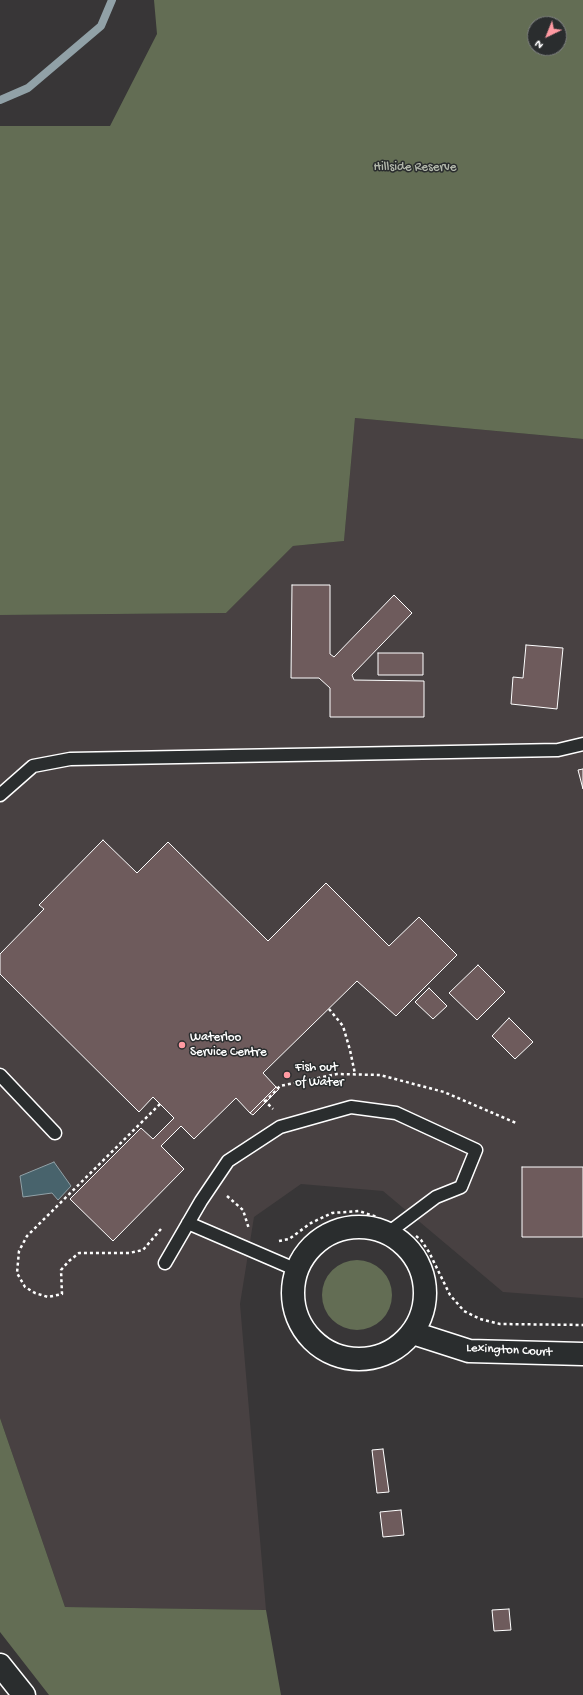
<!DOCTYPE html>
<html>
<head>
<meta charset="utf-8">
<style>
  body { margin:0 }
  #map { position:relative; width:583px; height:1695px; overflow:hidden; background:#383637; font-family:"Gochi Hand",sans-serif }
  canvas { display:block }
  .north { position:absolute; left:527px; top:16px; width:40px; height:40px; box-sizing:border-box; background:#2a2d2e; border:1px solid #7f8182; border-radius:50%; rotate:223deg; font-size:11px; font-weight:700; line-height:16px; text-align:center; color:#fff }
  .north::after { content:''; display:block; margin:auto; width:14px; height:18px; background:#ff9aa2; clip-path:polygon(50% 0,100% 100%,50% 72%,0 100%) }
</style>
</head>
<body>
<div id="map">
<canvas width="583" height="1695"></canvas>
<div class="north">N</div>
</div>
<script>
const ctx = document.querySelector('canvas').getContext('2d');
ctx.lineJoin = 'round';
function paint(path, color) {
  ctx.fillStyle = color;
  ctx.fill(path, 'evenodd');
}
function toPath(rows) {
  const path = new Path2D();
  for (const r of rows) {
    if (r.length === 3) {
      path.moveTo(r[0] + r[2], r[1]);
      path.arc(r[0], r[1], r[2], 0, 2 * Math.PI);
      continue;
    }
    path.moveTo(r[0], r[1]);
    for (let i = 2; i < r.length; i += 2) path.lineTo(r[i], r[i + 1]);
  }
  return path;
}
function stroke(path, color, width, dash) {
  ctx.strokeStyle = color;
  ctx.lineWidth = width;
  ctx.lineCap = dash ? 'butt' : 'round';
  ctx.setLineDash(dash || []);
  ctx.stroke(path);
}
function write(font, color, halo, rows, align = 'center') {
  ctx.font = font + ' "Gochi Hand",sans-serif';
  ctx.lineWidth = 3;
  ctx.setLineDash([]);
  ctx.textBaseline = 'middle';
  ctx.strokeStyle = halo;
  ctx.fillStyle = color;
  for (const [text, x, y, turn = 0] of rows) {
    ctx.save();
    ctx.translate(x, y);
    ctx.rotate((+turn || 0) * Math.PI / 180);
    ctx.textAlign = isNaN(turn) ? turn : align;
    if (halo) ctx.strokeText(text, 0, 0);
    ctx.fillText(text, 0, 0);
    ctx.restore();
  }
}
paint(toPath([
  [355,418,583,439,583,1298,503,1292,383,1191,301,1184,254,1217,240,1304,266,1610,65,1607,0,1418,0,615,226,613,293,546,344,541]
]), '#484142');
paint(toPath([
  [154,0,583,0,583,439,355,418,344,541,293,546,226,613,0,615,0,126,110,126,157,34],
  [535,24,559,24,559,48,535,48],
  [357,1295,35],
  [0,1418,65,1607,266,1610,281,1695,49,1695,0,1632]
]), '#636d54');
const water = toPath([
  [54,1162,71,1186,58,1200,52,1193,23,1197,20,1176,54,1162]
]);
paint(water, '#48636c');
stroke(water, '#91a1a7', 1);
stroke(toPath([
  [0,100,28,88,101,26,112,0]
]), '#91a1a7', 8);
const building = toPath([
  [292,585,330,585,330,654,334,657,394,595,412,613,352,675,354,680,424,681,424,717,330,717,330,688,319,678,291,678,292,585],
  [526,645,563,648,557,709,511,704,513,677,523,678,526,645],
  [378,653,423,653,423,675,378,675,378,653],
  [583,769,583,789,578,770,583,769],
  [103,840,137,873,168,842,268,941,326,883,389,946,419,917,457,955,396,1016,357,981,263,1073,276,1087,250,1113,236,1098,194,1139,181,1126,161,1146,184,1169,113,1241,70,1199,141,1128,153,1139,174,1118,153,1097,139,1112,0,974,0,954,44,909,39,905,103,840],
  [478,965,505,992,477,1020,449,993,478,965],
  [429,988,447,1006,433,1019,415,1002,429,988],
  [509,1018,533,1042,515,1059,492,1036,509,1018],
  [276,1087,279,1089,253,1115,250,1113,276,1087],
  [522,1167,583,1167,583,1237,522,1237,522,1167],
  [383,1449,389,1492,377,1493,372,1450,383,1449],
  [401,1510,404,1535,383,1537,380,1512,401,1510],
  [509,1609,511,1630,494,1631,492,1610,509,1609]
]);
paint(building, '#6e5b5c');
stroke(building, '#fff', 1);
const lane = toPath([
  [0,795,33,766,70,759,558,750,583,744],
  [0,1075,55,1133],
  [188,1223,297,1270],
  [165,1263,201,1201,228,1161,280,1127,351,1107,396,1113,476,1150,461,1187,436,1197,388,1233]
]);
const street = toPath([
  [359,1293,66],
  [413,1333,469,1351,583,1354]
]);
const highway = toPath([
  [0,1665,24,1695]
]);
stroke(lane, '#fff', 15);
stroke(street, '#fff', 25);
stroke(highway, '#fff', 25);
stroke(toPath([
  [329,1009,343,1026,350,1050,355,1074],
  [264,1100,273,1109],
  [265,1102,280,1086,337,1074,380,1075,444,1092,516,1123],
  [160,1104,27,1236,19,1251,17,1273,25,1287,35,1293,48,1297,62,1294,61,1270,69,1261,79,1253,129,1253,143,1250,161,1229],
  [227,1196,243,1210,249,1229],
  [416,1236,421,1240,429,1252,450,1295,464,1311,480,1319,500,1324,583,1325],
  [279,1241,289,1239,311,1223,332,1213,359,1211,377,1217]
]), '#fff', 2.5, [3, 3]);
stroke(lane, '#2a2d2e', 12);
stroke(street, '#2a2d2e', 22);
stroke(highway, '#2a2d2e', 22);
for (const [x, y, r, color] of [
  [182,1045,4,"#ff9aa2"],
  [287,1075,4,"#ff9aa2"]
]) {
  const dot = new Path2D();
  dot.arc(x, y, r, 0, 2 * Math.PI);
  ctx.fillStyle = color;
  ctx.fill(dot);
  stroke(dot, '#2a2d2e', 1.5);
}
write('13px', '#b1b6aa', '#2a2d2e', [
  ["Hillside Reserve",415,168]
]);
write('13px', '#fff', '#2a2d2e', [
  ["Waterloo",190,1038],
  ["Service Centre",190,1053],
  ["Fish out",295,1068],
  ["of Water",295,1083]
], 'left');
write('13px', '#fff', '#2a2d2e', [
  ["Lexington Court",509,1351,3]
]);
</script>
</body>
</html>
